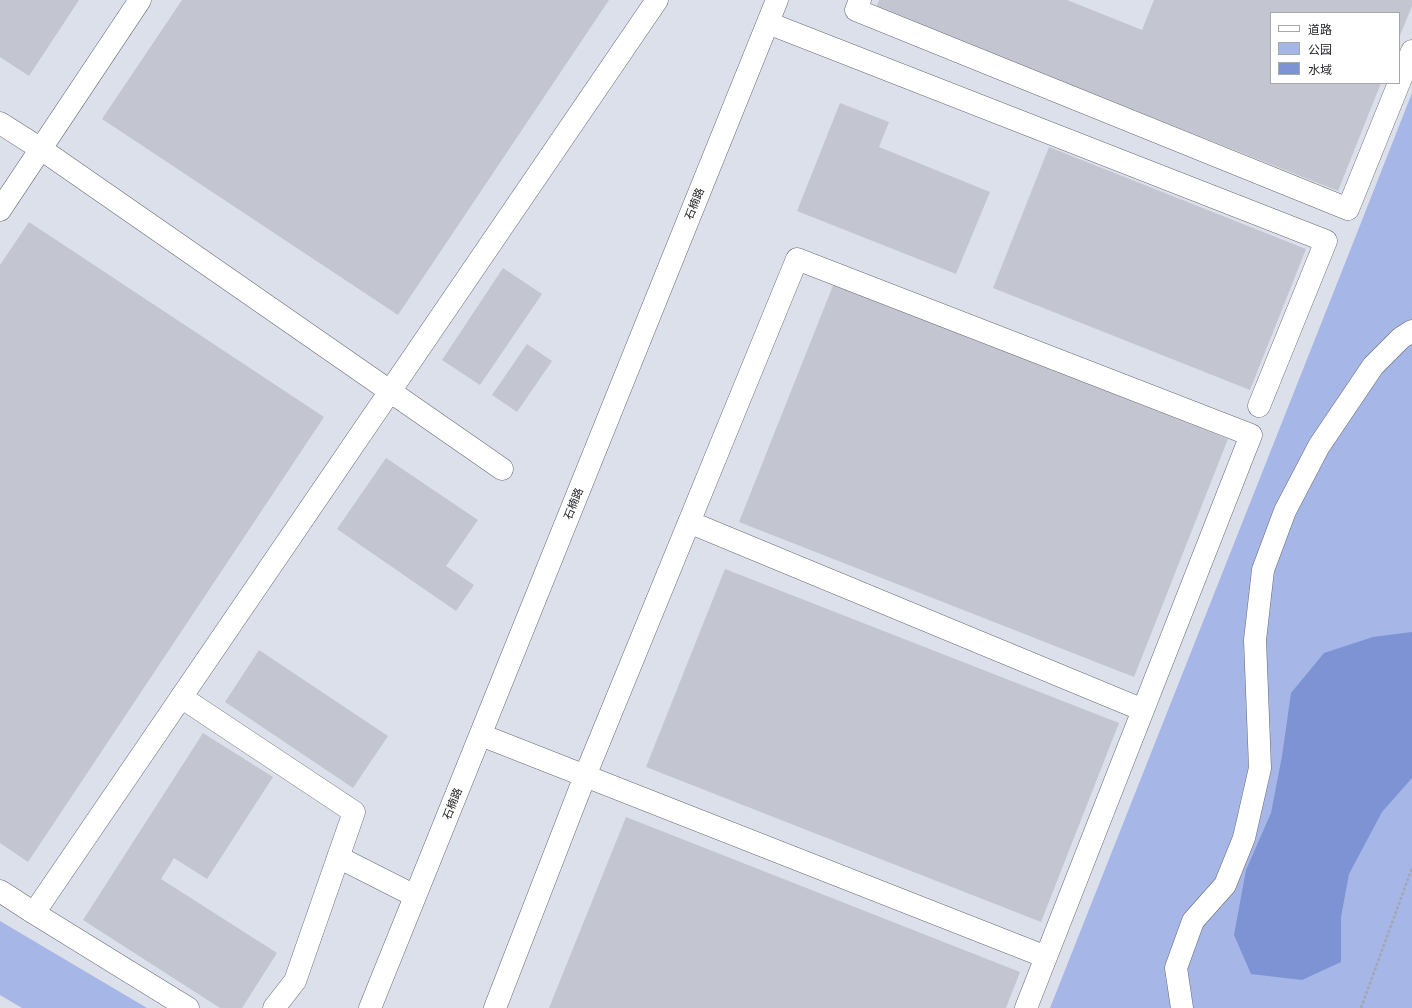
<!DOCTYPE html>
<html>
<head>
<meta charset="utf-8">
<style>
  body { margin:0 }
  #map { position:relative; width:1412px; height:1008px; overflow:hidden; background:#dce0ea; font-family:"Fira Sans","Noto Sans SC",sans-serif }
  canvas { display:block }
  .legend { position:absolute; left:1270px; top:12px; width:130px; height:72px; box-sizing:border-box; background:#fff; border:1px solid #a7a8a9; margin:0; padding:5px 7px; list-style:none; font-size:12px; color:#232528 }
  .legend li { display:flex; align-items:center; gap:8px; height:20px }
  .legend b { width:20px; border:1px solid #a7a8a9 }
</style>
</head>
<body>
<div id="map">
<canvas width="1412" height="1008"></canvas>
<ul class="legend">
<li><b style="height:5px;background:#fff"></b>道路</li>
<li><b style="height:11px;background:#a5b6e7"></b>公园</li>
<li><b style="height:11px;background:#7e93d4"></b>水域</li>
</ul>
</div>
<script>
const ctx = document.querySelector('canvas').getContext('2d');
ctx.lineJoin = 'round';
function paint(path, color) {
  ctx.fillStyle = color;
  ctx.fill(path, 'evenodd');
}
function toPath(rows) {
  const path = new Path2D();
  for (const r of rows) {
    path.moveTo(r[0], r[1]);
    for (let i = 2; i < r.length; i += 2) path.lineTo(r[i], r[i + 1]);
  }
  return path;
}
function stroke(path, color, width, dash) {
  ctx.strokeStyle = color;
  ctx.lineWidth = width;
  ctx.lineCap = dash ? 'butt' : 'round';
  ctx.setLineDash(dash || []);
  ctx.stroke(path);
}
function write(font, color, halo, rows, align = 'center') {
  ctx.font = font + ' "Fira Sans","Noto Sans SC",sans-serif';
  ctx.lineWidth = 3.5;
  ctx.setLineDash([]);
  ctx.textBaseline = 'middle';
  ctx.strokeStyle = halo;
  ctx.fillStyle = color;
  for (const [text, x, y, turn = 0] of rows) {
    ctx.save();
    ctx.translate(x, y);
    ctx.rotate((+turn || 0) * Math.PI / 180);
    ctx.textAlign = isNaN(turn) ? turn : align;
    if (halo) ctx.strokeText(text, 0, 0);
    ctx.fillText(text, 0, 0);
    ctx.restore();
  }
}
paint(toPath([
  [1412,93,1412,1008,1050,1008,1357,233],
  [0,921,147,1008,22,1008,0,995]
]), '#a5b6e7');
paint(toPath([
  [1412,632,1412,778,1382,812,1349,874,1341,917,1341,962,1302,980,1251,974,1234,935,1246,870,1271,813,1282,756,1291,693,1324,653,1373,637]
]), '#7e93d4');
paint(toPath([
  [0,0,79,0,29,76,0,57],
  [182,0,609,0,398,315,102,119],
  [879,0,1067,0,1142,30,1154,0,1412,0,1412,6,1399,38,1399,13,1271,13,1271,83,1381,83,1338,191,876,8],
  [840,103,889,122,879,147,990,192,956,274,797,211],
  [1049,147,1306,249,1250,390,993,288],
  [29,222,324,417,28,862,0,843,0,265],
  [503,268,542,294,480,385,442,360],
  [834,283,1228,439,1134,677,739,522],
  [527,344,552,361,517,412,492,395],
  [386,458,478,520,446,566,474,585,456,611,337,529],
  [725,569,1119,723,1041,922,646,767],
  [259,650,388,736,353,788,225,702],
  [203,733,273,777,207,879,174,858,161,879,277,953,242,1008,220,1008,83,920],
  [626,817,1020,972,1006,1008,549,1008]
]), '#c3c6d1');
const minor = toPath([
  [860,0,856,10,1348,209,1399,83],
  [768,23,1326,241,1259,406],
  [1399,83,1412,51],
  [0,123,41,149,502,469],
  [0,210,140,0],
  [689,522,1143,710],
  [181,697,354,812,295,981,274,1008],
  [481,735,1046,957],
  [338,857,415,896],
  [0,891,34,913,657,0],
  [34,913,188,1008],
  [370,1008,777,0],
  [495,1008,585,776,797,259,1251,435,1026,1008],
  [1182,1008,1176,968,1193,921,1225,885,1244,838,1260,768,1255,640,1263,570,1285,511,1319,446,1373,366,1401,338,1412,331]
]);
stroke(minor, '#676a74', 23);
stroke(toPath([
  [1361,1008,1412,868]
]), '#a4a7af', 2.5, [3, 2]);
stroke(minor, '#fff', 22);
write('11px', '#232528', '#fff', [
  ["石楠路",695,204,-68],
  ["石楠路",574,504,-68],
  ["石楠路",453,804,-68]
]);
</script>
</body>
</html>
